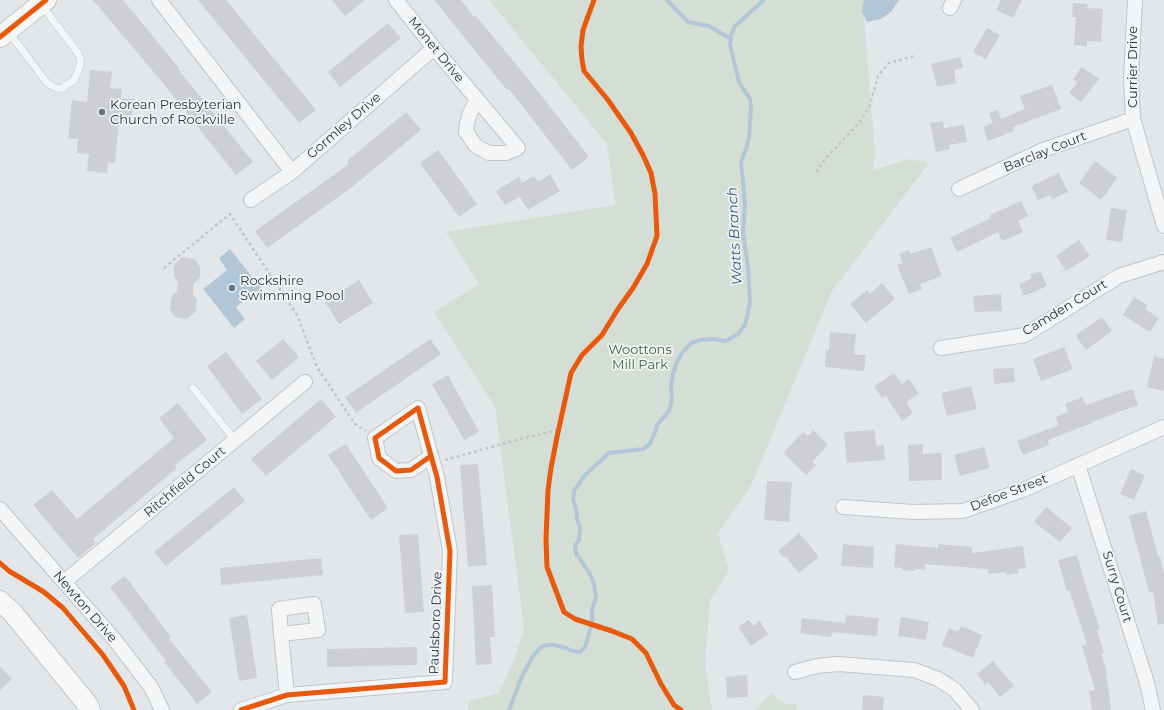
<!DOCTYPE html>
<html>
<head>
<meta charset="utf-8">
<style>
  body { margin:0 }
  canvas { display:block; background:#e4e7e9 }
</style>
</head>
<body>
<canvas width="1164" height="710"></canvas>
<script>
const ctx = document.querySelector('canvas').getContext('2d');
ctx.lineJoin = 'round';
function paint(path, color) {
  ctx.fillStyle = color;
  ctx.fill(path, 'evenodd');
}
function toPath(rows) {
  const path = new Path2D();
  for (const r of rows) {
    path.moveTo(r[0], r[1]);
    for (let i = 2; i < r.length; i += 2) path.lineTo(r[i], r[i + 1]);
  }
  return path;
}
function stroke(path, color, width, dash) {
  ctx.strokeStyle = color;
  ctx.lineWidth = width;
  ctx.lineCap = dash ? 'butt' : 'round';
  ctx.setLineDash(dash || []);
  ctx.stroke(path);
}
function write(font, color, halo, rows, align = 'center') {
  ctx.font = font + ' Montserrat,sans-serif';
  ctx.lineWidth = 3.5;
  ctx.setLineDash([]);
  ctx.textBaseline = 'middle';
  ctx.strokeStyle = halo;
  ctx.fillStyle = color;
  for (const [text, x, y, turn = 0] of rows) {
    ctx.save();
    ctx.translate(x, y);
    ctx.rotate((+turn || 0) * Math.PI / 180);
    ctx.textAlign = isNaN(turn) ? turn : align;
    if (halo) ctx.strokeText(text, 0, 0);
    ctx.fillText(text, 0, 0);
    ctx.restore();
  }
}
paint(toPath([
  [489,0,866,0,863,7,875,152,874,165,873,170,909,159,929,163,832,291,751,486,718,533,729,571,710,600,705,663,712,710,468,710,469,701,499,693,515,657,524,628,495,407,434,312,479,284,446,232,615,205,607,144],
  [771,693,776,698,783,702,788,704,796,704,797,710,755,710]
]), '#d5ded4');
paint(toPath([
  [864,0,899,0,891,12,881,19,867,22,862,12],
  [230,249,261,288,236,307,245,319,234,328,203,289,227,270,219,258]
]), '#b1c6d6');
stroke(toPath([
  [667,0,688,22,709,26,731,39],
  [509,710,522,676,533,656,540,648,546,645,553,645,563,647,573,651,580,652,585,647,588,637,592,622,592,610,596,597,594,584,590,574,576,553,575,545,579,540,580,528,577,519,576,508,573,499,574,491,585,475,609,453,643,449,650,444,655,432,657,425,669,411,672,399,671,387,673,374,677,362,682,353,691,343,700,340,713,339,726,341,738,334,745,325,750,303,748,267,743,233,745,204,741,162,746,149,749,138,751,108,750,99,739,82,730,45,731,35,735,26,764,0]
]), '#b1c6d6', 4);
paint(toPath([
  [93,0,123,0,179,68,178,69,253,162,236,175,162,82],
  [198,0,226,0,316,110,299,123],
  [332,0,365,0,345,16],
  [434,0,461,0,474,17,476,16,534,86,589,157,572,170,509,89,507,90],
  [1001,0,1022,0,1013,18,996,10],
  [1073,3,1088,4,1087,8,1103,9,1101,42,1087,41,1087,46,1074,45,1076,17,1072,17],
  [388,23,401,38,340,87,328,72],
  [987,28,1000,35,986,59,973,52],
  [960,57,963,68,954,70,956,83,937,87,931,64],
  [1082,67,1099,79,1081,102,1069,93,1077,83,1073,79],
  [90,70,112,72,110,88,122,89,121,98,134,99,131,123,119,122,115,163,108,162,107,173,87,171,89,154,77,153,78,139,68,138,72,100,87,102],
  [1052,85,1061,109,1013,127,1014,131,988,141,983,127,993,123,989,113,998,110,1001,119,1025,109,1020,96],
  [406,112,421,130,352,187,267,248,255,231,349,164,347,161],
  [943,121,944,128,964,125,967,142,949,145,950,149,936,152,930,123],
  [438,150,477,204,459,217,420,163],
  [1095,161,1117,178,1101,200,1079,183],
  [1059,173,1068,192,1052,199,1050,195,1038,200,1031,186],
  [550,174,560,191,528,210,520,197,505,205,496,191,519,177,522,183,534,176,538,182],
  [1021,201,1028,216,1018,221,1023,232,1002,241,998,232,957,252,950,238,991,218,990,215],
  [1111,208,1127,210,1122,242,1106,240],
  [1079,240,1090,256,1066,271,1056,256],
  [931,247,942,276,920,284,922,289,909,294,897,265,903,263,899,254,909,250,911,254],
  [182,257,195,259,200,267,200,278,193,284,193,294,197,299,196,311,187,319,175,317,170,309,172,296,177,292,178,283,174,276,174,265],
  [1040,271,1047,286,1027,295,1023,295,1019,284,1032,278,1030,275],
  [359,280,373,303,339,324,325,302],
  [882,283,895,299,866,323,850,304,867,290,870,294],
  [1001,294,1002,311,975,312,973,296],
  [1134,297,1147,305,1145,309,1159,318,1150,332,1123,315],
  [1102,317,1112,331,1086,350,1077,338,1077,334],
  [830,332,856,334,854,354,866,355,864,371,825,367,826,350,829,350],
  [283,339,299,357,272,380,256,361],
  [430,339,441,354,356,413,345,397],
  [1064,347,1073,369,1041,381,1033,359],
  [226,352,262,399,242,414,207,366],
  [1154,356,1164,359,1164,391,1147,387],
  [1014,368,1015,382,994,384,993,369],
  [894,373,902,384,909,379,919,394,906,402,913,413,902,421,886,396,882,398,874,386],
  [448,375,479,432,464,440,432,384],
  [971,386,977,409,947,416,941,393],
  [1129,390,1133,390,1138,405,1092,422,1092,423,1048,440,1049,445,1023,455,1017,441,1059,425,1055,417,1068,412,1065,404,1082,397,1086,405],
  [321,399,336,417,266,476,251,459],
  [178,403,207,440,175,465,177,468,93,539,96,543,78,558,33,505,52,490,77,519,174,438,159,418],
  [813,430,828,445,812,462,816,465,806,475,783,453,803,432,808,436],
  [875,430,876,446,884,445,885,460,847,463,844,432],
  [346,444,388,508,371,520,328,455],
  [923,444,923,454,942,453,942,480,909,481,908,445],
  [984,447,990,468,960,476,954,455],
  [478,464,487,565,468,567,460,465],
  [1131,469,1145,475,1134,500,1120,494],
  [767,481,792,482,789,522,764,520],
  [234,487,245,501,166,566,154,552],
  [1046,507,1072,528,1060,542,1034,522],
  [1146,511,1158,556,1160,556,1164,573,1164,624,1158,625,1153,591,1149,592,1129,516],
  [799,533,819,557,799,573,786,557,784,558,778,551],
  [418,534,424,612,405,613,399,535],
  [843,544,874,547,873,568,841,566],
  [896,544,938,548,938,544,972,547,972,553,1023,546,1026,568,1018,569,1019,573,1007,575,1006,572,988,574,988,569,925,564,925,570,915,569,915,571,902,570,902,568,894,567],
  [1077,555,1087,590,1100,629,1097,630,1104,653,1101,653,1107,672,1106,672,1111,710,1092,710,1089,691,1095,690,1082,646,1087,644,1069,590,1067,591,1058,560],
  [321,558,323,575,221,585,220,568],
  [125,576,171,637,169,639,212,692,197,704,165,663,166,661,110,587],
  [492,585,495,637,490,637,492,664,476,665,472,586],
  [247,615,257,678,239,681,229,618],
  [846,615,879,618,877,636,832,632,831,637,800,633,802,618,845,623],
  [901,617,929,622,926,640,898,636],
  [749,620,753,626,760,621,768,634,751,646,738,627],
  [961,626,982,635,973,658,942,645,949,628,958,632],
  [417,647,417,665,327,667,327,649],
  [993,661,1014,686,1000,697,988,682,985,684,977,674],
  [0,666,12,679,0,690],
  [747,675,748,697,727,698,726,677],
  [863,695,884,697,883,710,862,710]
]), '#cdcfd2');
const lane = toPath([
  [8,31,47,83,54,87,61,89,74,80,79,69,81,60,78,53,42,6],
  [193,388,235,440]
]);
const street = toPath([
  [159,0,292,172],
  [396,0,434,48,518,148,506,153,489,153,476,146,466,132,467,123,470,113,477,99],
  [1135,0,1131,78,1133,119,1164,226],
  [950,8,954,0],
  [959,189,1043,150,1133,119],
  [251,200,292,172,434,48],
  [941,348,1025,335,1119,276,1164,262],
  [1078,465,1147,683,1153,710],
  [843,507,913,512,963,511,1023,490,1164,427],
  [0,509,114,639,151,687,162,710],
  [64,582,305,382],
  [281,634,318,630,314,604,279,609,281,634,287,695],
  [795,672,817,666,838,664,914,670,938,679,955,690,972,710],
  [241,710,287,695,445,682,450,551,437,477,433,463,418,408,375,438,379,458,396,471,411,470,431,456]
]);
const secondary = toPath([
  [0,37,46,0],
  [0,601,12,612,88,705,90,710]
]);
stroke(lane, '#c2c5c7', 8);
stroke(street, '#c2c5c7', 16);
stroke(secondary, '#c2c5c7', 22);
stroke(toPath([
  [594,0,583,30,581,46,582,60,584,71,608,100,631,133,643,155,651,173,655,194,657,236,647,264,633,288,618,309,602,335,582,355,571,373,557,437,551,468,548,490,546,539,547,567,564,612,575,619,612,631,632,639,646,653,661,684,674,705,681,710],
  [816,172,825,159,859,123,869,108,878,76,889,63,914,56],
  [164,268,230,214,297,315,317,367,355,424,366,431],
  [445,460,520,439,559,430]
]), '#c3c6c9', 2.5, [3, 3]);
stroke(lane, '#f3f5f6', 7);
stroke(street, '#f3f5f6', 14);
stroke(secondary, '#f7f7f7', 20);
stroke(toPath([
  [594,0,583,30,581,46,582,60,584,71,608,100,631,133,643,155,651,173,655,194,657,236,647,264,633,288,618,309,602,335,582,355,571,373,557,437,551,468,548,490,546,539,547,567,564,612,575,619,612,631,632,639,646,653,661,684,674,705,681,710],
  [0,37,46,0],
  [0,563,9,571,44,592,63,608,103,655,124,686,134,710],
  [241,710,287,695,445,682,450,551,437,477,433,463,418,408,375,438,379,458,396,471,411,470,431,456]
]), '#e8590c', 5);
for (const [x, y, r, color] of [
  [102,112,4,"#6a747e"],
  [232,288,4,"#6a747e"]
]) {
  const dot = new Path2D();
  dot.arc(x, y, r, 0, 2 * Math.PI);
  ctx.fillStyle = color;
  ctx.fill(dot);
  stroke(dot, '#f2f5f8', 1.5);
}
write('13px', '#293645', '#f2f5f8', [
  ["Monet Drive",436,50,51],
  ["Currier Drive",1133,67,-90],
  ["Gormley Drive",344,126,-41],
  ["Barclay Court",1045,152,-22],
  ["Camden Court",1065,308,-31],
  ["Ritchfield Court",185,482,-40],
  ["Defoe Street",1009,493,-21],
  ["Surry Court",1117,587,73],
  ["Newton Drive",85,607,49],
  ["Paulsboro Drive",436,623,-88]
]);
write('13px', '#293645', '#f2f5f8', [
  ["Korean Presbyterian",110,105],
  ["Church of Rockville",110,120],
  ["Rockshire",240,281],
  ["Swimming Pool",240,296]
], 'left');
write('13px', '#426235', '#f2f5f8', [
  ["Woottons",640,350],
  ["Mill Park",640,365]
]);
write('italic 14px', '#30597c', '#f2f5f8', [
  ["Watts Branch",735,236,-93]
]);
</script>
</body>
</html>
